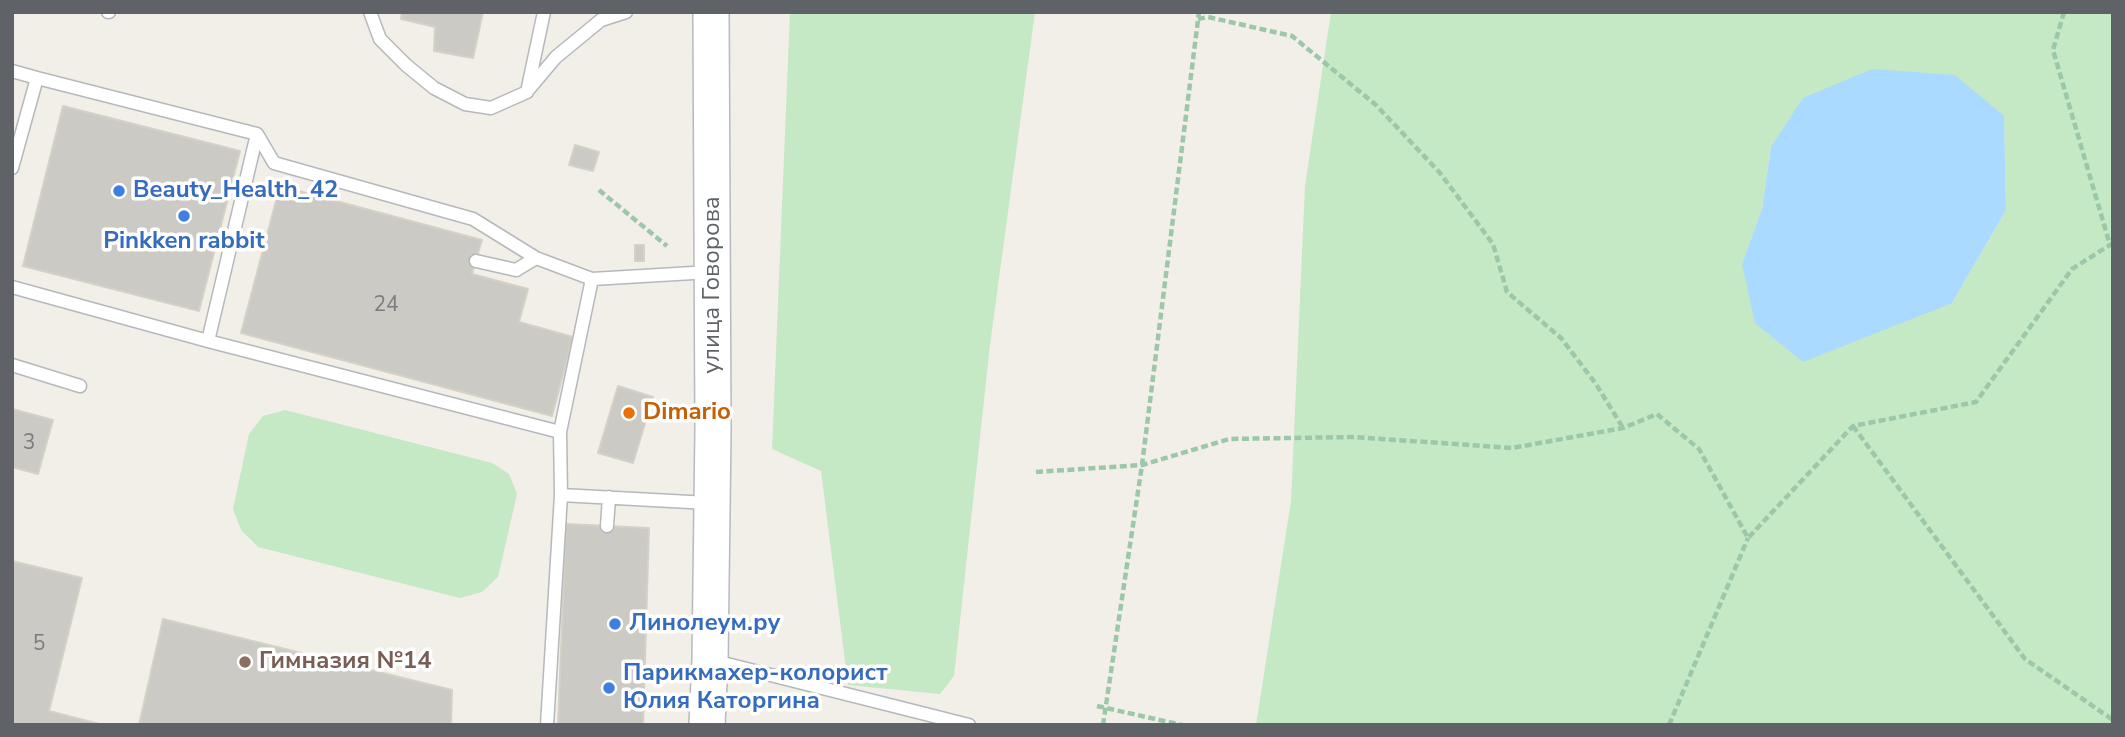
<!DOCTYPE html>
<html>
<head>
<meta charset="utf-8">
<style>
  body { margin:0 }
  #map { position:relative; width:2125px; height:737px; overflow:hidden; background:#f1efe8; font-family:"Nunito Sans",sans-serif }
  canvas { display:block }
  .frame { position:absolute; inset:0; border:14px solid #5f6368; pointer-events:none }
</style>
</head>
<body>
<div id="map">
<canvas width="2125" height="737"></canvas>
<div class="frame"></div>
</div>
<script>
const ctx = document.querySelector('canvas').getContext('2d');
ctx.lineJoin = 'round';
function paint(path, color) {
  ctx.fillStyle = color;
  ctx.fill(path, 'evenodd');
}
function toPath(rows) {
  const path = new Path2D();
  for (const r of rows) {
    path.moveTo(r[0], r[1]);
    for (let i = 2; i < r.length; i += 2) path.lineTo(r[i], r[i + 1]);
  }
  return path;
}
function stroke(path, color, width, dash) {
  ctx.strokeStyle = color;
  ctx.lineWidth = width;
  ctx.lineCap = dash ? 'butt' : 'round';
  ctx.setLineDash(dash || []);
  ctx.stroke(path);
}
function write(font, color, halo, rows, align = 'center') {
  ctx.font = font + ' "Nunito Sans",sans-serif';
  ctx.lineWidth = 7;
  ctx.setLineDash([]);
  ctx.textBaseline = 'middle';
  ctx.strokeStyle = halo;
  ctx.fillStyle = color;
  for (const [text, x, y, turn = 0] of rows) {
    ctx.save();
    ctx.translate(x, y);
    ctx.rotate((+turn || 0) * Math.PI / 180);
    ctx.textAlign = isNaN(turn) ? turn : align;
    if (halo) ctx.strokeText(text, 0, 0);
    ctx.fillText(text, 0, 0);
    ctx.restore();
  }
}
paint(toPath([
  [790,12,1035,12,990,345,954,676,940,694,848,685,821,471,772,449],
  [1331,12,2113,12,2113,725,1256,725,1291,501,1305,186],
  [2004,116,2006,210,1952,303,1742,264,1762,209,1771,147],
  [285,410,492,463,509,474,517,494,498,577,482,592,460,598,258,547,241,530,233,509,249,434,263,416]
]), '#c5e8c5');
paint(toPath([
  [1872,69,1955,75,2004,116,2006,210,1952,303,1803,362,1755,323,1742,264,1762,209,1771,147,1803,98]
]), '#aadaff');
const building = toPath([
  [402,12,483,12,473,58,434,51,435,27,401,19,402,12],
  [63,106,240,151,199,311,23,266,63,106],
  [575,145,599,152,593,171,569,165,575,145],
  [280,186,482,240,472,274,528,289,519,322,573,337,552,416,241,333,280,186],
  [635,245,644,245,644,261,635,261,635,245],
  [618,386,653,397,633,463,598,453,618,386],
  [12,409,53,420,38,474,12,467,12,409],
  [566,524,649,528,643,725,558,725,566,524],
  [12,561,82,578,49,711,103,725,12,725,12,561],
  [163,619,452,690,451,725,139,725,163,619]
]);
paint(building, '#cccac5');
stroke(building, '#d6d1c6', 2);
const lane = toPath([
  [108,12,109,12],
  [370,12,380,39,406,65,434,88,465,104,491,108,527,92,544,12],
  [12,71,37,78,12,168],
  [37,78,257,134,274,163,473,219,536,258,592,279,710,272],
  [529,89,556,57,601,20,626,12],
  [476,261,516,270,536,258],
  [12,287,208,341,560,432],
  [208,341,257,134],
  [12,365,80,386],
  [561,495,708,503],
  [607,526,609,497],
  [711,660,969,725],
  [547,725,561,495,560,432,592,279]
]);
const secondary = toPath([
  [707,725,710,660,713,430,711,12]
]);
stroke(lane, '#b5b8bc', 15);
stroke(secondary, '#b6babf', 38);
stroke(toPath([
  [2064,12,2053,50,2110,245],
  [1198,19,1208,17,1292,36,1376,105,1440,173,1493,244,1507,292,1561,338,1596,384,1623,428],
  [599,190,667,246],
  [1853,426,2025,659,2113,720],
  [1036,472,1142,465,1229,439,1354,437,1512,448,1623,428,1657,414,1699,449,1748,538,1853,426,1976,402,2072,269,2113,243],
  [1097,706,1182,725],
  [1103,725,1142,465,1199,12],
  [1669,725,1748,538]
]), '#9cc7a9', 4.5, [7, 3.5]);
stroke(lane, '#fff', 12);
stroke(secondary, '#fff', 35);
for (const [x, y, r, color] of [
  [119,191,7,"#3f7fe0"],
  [184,216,7,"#3f7fe0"],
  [629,413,7,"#e8710a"],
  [615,624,7,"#3f7fe0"],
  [245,662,7,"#8d6e63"],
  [609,688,7,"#3f7fe0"]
]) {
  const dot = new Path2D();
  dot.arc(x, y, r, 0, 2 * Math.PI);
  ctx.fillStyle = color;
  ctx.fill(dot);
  stroke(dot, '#fff', 2.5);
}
write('21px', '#7a7d7f', null, [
  ["24",386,306],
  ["3",29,444],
  ["5",39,645]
]);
write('bold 24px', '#366cbe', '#fff', [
  ["Beauty_Health_42",133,191],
  ["Pinkken rabbit",184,242,"center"],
  ["Линолеум.ру",629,624],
  ["Парикмахер-колорист",623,674],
  ["Юлия Каторгина",623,702]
], 'left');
write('24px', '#5f6368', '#fff', [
  ["улица Говорова",713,285,-90]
]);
write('bold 24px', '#c56008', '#fff', [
  ["Dimario",643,413]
], 'left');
write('bold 24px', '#785e54', '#fff', [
  ["Гимназия №14",259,662]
], 'left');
</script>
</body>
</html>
